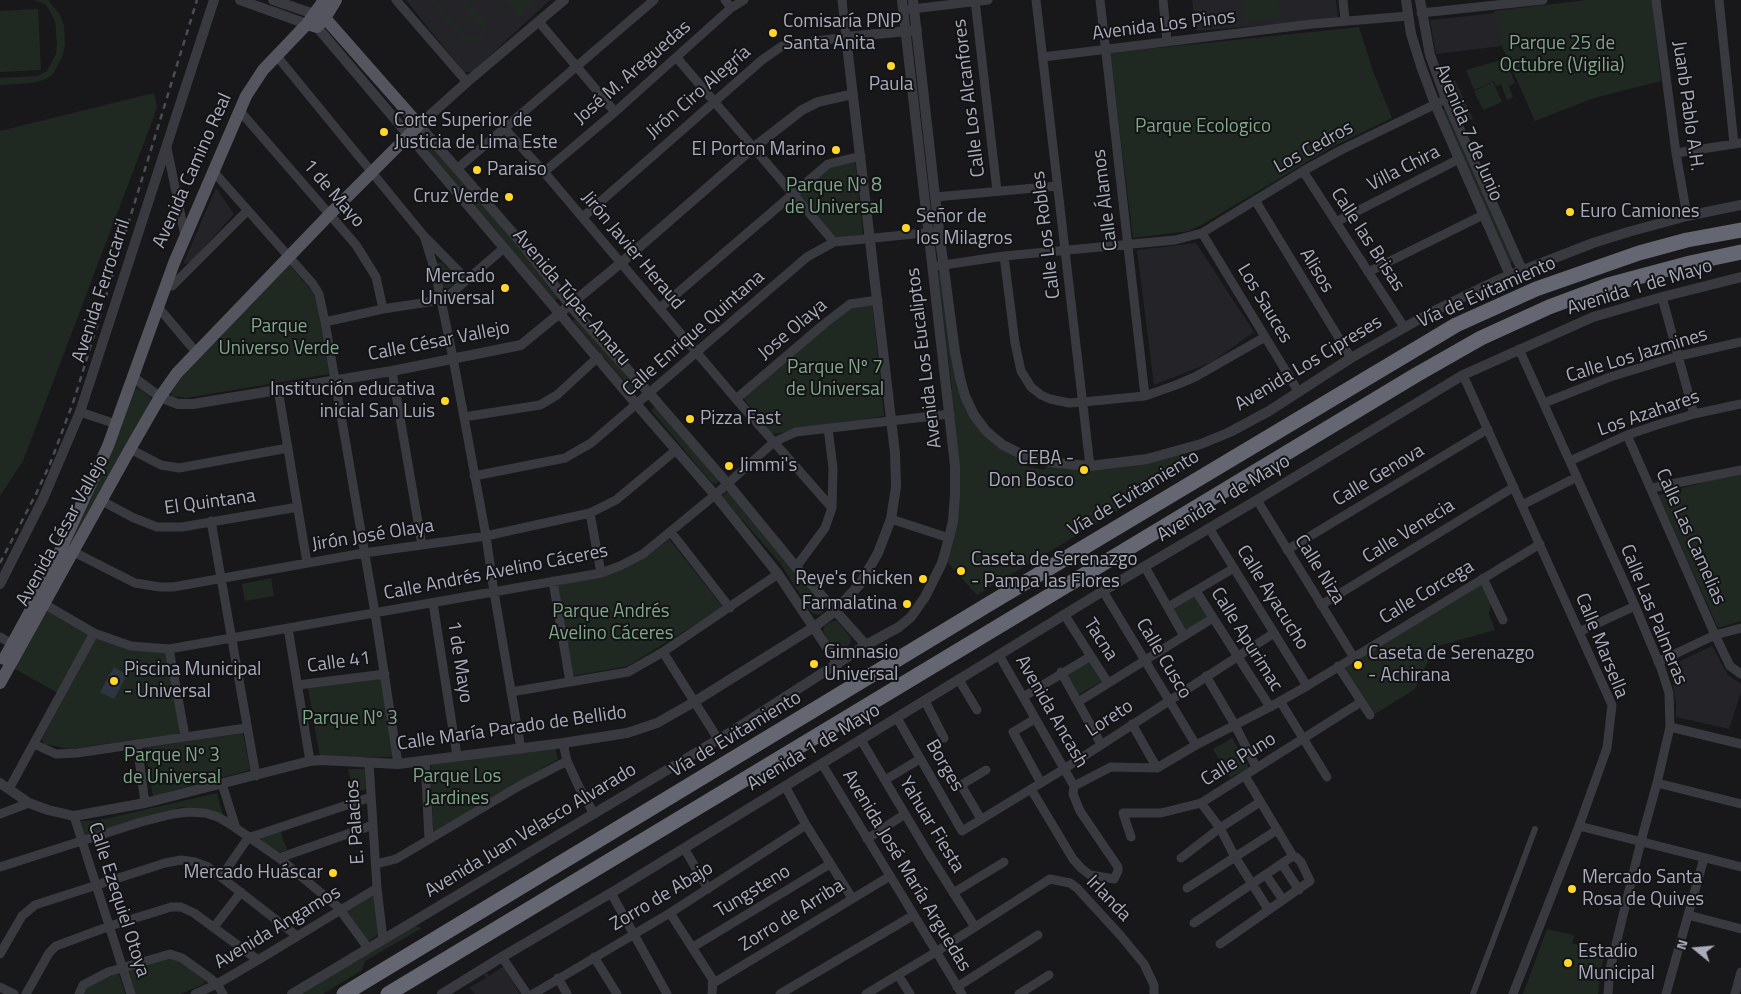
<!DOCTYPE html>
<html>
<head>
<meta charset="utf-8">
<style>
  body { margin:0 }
  #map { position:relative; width:1741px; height:994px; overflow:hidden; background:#18181a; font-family:"Titillium Web",sans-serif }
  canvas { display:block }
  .north { position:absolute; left:1671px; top:924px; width:50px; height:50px; -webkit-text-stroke:4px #131316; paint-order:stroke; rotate:287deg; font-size:14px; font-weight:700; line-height:20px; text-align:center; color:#a9acbb }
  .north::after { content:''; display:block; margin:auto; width:18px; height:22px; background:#a9acbb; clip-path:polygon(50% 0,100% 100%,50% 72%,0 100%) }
</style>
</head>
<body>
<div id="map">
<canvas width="1741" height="994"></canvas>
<div class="north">N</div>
</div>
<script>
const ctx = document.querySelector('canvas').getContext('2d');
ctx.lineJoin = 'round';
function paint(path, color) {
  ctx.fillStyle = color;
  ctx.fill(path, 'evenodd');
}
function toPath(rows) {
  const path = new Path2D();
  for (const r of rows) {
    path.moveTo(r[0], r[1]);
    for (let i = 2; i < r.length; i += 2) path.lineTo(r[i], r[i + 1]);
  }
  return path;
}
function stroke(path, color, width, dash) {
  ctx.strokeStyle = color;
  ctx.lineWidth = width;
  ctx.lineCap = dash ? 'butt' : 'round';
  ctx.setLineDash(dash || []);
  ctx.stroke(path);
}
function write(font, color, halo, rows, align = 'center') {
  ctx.font = font + ' "Titillium Web",sans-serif';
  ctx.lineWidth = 4;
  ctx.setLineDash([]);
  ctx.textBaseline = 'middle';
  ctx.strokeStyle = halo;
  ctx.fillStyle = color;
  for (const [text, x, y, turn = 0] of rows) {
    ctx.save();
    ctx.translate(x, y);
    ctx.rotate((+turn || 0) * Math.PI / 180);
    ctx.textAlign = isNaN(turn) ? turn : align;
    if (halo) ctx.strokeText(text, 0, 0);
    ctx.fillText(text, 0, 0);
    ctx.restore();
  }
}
paint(toPath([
  [406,0,550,0,472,72,464,72],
  [1192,0,1336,0,1338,19,1196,31],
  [1495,13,1502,46,1436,54,1430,20],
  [216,188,234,214,191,262,183,264],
  [1196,243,1254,332,1212,362,1154,385,1137,250],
  [1712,646,1728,675,1741,684,1741,692,1729,729,1676,717,1676,702,1670,666],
  [504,966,520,994,475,994,469,988,486,978,484,975,487,973,489,976]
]), '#242428');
paint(toPath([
  [34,0,48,0,60,15,64,26,65,46,62,57,53,74,46,79,32,83,0,85,0,78,38,76,47,71,56,54,57,43,55,21,50,11,45,4],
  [429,0,434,0,466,38,476,38,481,34,482,27,460,0,465,0,485,22,485,29,484,36,475,42,464,40],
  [504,0,537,0,519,16],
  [1241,0,1279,0,1281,17,1243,22],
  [1587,0,1652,0,1661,81,1594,98,1535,121,1502,46,1494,11],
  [38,9,41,70,0,72,0,11],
  [1359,27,1373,71,1392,118,1332,147,1205,223,1189,231,1133,238,1110,53],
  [1505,59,1515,83,1509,86,1513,97,1507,100,1501,84,1496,86,1494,81,1474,90,1466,70],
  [1455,80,1473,119,1463,123,1447,84],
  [1493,82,1502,102,1483,110,1474,91],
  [154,93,157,106,153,119,23,461,0,496,0,131],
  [1446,108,1515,261,1509,264,1441,111],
  [425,138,561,296,555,300,420,142],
  [855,162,863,234,837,238,799,194,832,166],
  [441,262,460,279,459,281,444,291,436,264],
  [288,263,312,291,317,302,329,374,186,398,172,396,171,392,190,366],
  [940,272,957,387,966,409,1021,459,1018,464,1043,470,1049,466,1182,453,1192,460,1189,468,977,595,946,561,957,519,960,487,959,461,950,389,952,389,938,273],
  [872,302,884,416,773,434,742,397,854,304],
  [578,317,639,386,633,391,573,321],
  [136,388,142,390,151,398,152,402,73,544,70,543,133,391],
  [655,406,718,479,718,482,715,484,711,482,651,410],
  [1741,472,1741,621,1718,628,1658,495],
  [728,491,825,605,824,610,821,614,817,615,812,613,780,563,723,498,723,495],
  [669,539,723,607,628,666,572,676,557,585,604,576,623,570,646,557],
  [271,578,274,596,245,601,242,584],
  [1481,582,1491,603,1489,614,1495,630,1435,647,1415,689,1375,714,1344,669],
  [1196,594,1210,616,1183,632,1171,609],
  [49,611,88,632,89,635,58,693,13,668,45,612],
  [833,621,837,621,851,638,850,644,843,650,836,648,830,643,823,631,825,625],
  [95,636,168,653,182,733,69,749,44,744,42,739],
  [1089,659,1102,681,1078,695,1065,673],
  [381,677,395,757,320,757,308,688],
  [243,733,250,770,153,796,145,748],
  [1232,738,1249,768,1230,778,1213,749],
  [555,748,558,759,433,832,431,765],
  [348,769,365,769,366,789,354,793],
  [217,793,223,816,207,809,181,807,85,836,80,821,91,821,105,819],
  [280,830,287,850,275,853,258,839],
  [373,895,375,897,380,933,367,942,346,912],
  [415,926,422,928,365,961,362,970,323,994,301,994],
  [1547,929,1574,935,1572,943,1605,953,1600,974,1598,994,1523,994],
  [167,957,185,964,205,981,204,984,180,994,135,994,127,970],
  [116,974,119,975,125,994,81,994,88,984]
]), '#1f2922');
paint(toPath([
  [114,667,127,675,114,699,100,692]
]), '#2d3540');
stroke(toPath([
  [1473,994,1535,829]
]), '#393940', 6);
stroke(toPath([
  [396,0,467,82],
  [725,0,731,8],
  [975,0,997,191],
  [1036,0,1090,466],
  [1100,0,1145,396],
  [1163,0,1167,41],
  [1343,0,1345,20],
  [1656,0,1676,153,1687,216],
  [1719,0,1734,144],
  [904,10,988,0],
  [1421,13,1543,0],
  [539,22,615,112],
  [276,55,424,236,435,271,453,358,486,536,494,592,521,749],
  [1043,57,1312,24,1408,16],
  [677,58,834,242],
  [239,110,356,245,376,277,383,309],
  [505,129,544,172,736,399,832,508],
  [167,148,185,236],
  [1676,153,1741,143],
  [457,169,654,0],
  [213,171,313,284,319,294,325,322,375,613,398,764],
  [1303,171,1404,327],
  [544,172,615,112,731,8,744,0],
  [935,197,1057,186],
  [1255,200,1351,358],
  [583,217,762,60,782,46,846,37,842,0],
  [1336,222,1459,159],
  [1202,233,1298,391],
  [426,238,467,280],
  [1004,256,1015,343,1021,371,1031,387,1041,395,1050,399,1069,403,1083,402,1145,396,1176,385,1195,377,1265,337],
  [937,266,1004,256,1175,240,1202,233,1303,171,1341,150,1446,99],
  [1368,272,1483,215],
  [165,286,172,286,247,211],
  [1662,297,1694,414],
  [158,307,196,352],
  [660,308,828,164,861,156],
  [325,322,383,309,441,300,448,296,504,248],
  [1519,349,1635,606,1661,668,1669,693,1670,727,1657,783,1641,841,1610,969,1608,994],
  [392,371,422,545],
  [1463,375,1612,705,1607,748,1579,826,1513,994],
  [278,389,307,563],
  [736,399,824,324,850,304,878,300],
  [1544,403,1610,377,1679,356,1741,342],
  [80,412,116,424],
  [464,417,540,405,557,395,598,357],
  [1627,435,1715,635,1730,666,1741,674],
  [130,449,161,465,179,468,288,448],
  [1570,461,1627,435,1660,424,1694,414,1741,404],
  [474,476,565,458,591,443,807,257,834,242,934,232],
  [1652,488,1741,470],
  [1257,500,1353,656],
  [102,501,134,518,157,527,182,527,298,507],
  [1522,505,1577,477],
  [590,513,601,573],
  [891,519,949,538],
  [211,521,256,776],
  [1209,528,1307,686],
  [671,532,730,608],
  [68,549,135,583,160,587,173,587,364,553,486,536,590,513,616,500,676,450],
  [1287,550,1488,429],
  [796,567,825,528,832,508,833,468,828,428],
  [1145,567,1184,636],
  [1483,578,1503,620],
  [553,581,570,682],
  [1103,591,1196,745],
  [1196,591,1270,707],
  [39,601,94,633,131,646,169,649,601,573,620,566,643,554,715,495,774,442,796,432,950,414],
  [433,603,457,756],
  [1321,605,1514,487],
  [1168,607,1234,568],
  [1064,614,1108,683],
  [288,628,310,761],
  [1579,632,1635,606],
  [0,637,12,644],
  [169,649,185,736],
  [663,652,718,739],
  [999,655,1074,786],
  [1658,662,1715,635,1741,628],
  [1338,666,1370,715],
  [1061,672,1101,744],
  [1206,676,1235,725,1256,767],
  [959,680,977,710],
  [298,685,385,674],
  [511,692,628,672,663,652,778,574],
  [1023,697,1091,656],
  [925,701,944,738],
  [1280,701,1327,777],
  [1078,702,1213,618],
  [897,718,962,831,1064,769,1274,633],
  [1035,719,1013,732,1041,783],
  [1132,724,1157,768],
  [1670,727,1741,744],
  [861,740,927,851,975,927],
  [563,743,567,761,579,787,594,814],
  [34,744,56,754,77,753,246,728],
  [137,744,145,803],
  [425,760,429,839],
  [369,763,377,888,383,939],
  [822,764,962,994],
  [885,780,920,759],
  [1657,783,1741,804],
  [222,784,236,828],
  [785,786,806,825,852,898],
  [1074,786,1111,767,1157,768,1196,745,1270,707,1307,686,1540,544],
  [9,789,94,633],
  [1031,789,1073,859,1081,868,1090,875,1114,879,1118,871,1118,867,1080,811,1073,794,1074,786],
  [1201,803,1220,828,1235,857,1268,909],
  [0,814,29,803],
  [74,816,131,994],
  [981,819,961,785,986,770],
  [1579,826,1741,867],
  [1131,837,1123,813,1161,813,1201,803,1361,702],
  [867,839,905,814],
  [684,848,708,889],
  [279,858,373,825],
  [1181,858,1220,828,1260,802],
  [376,864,396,859,521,785,567,761],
  [1282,864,1299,890],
  [0,867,141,822,173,814,188,812,205,813,218,817,230,824,279,858,338,907,368,948],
  [1266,875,1283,900],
  [221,877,248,838,371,797],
  [1187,888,1277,830],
  [611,893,667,994],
  [953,893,1004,862],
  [670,913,713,980,712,994],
  [1688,915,1741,929],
  [1194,923,1293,856],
  [214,927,241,892],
  [1220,944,1310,881,1301,862,1296,857,1293,856,1245,776],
  [693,947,830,864],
  [0,954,22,916,35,905,165,863,181,860,195,862,208,867,297,936],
  [502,957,527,994],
  [594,957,617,994],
  [898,975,910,994],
  [558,978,567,994],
  [712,984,890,876],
  [0,987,14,994],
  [957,987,1038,935],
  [26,994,49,953,56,946,110,926,171,907,181,907,194,913,258,960],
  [79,994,83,985,108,972,170,954,182,958,211,979,217,984,223,994],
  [195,994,217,984,258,960,377,888],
  [533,994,670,913,806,825],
  [780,994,914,915],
  [866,994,936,952,1050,879,1070,883,1077,888,1121,936,1144,964,1154,985,1154,994],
  [1019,994,1049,975],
  [1666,994,1704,858],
  [1735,994,1741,972]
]), '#393940', 9);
stroke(toPath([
  [240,0,307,24],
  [273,0,314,14],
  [564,0,467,82,419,125,519,240,573,309,650,394,727,483,796,567,866,645],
  [913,0,939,231,955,352,960,378,965,396,974,415,986,431,1003,445,1029,458,1057,463,1090,466,1147,459,1201,444,1230,432,1269,411,1351,358,1430,313,1498,280,1593,243,1628,232,1687,216,1741,205],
  [1406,0,1411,34,1421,66,1435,104,1510,275],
  [1420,0,1430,55,1446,99,1522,270],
  [317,27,637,405,715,495,778,574,838,664],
  [134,378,160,397,178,404,193,404,392,371,521,345,622,262,753,148,802,110,818,102,853,94],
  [0,584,43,499,80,412,214,0],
  [0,783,29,803,48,810,74,816,145,803,310,761,321,760,398,764,563,743,627,733,657,723,694,702,814,627,835,611,860,584,878,553,891,519,896,487,895,453,846,37,917,30],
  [292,994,734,730,866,645,899,627,911,617,925,597,942,563,949,538,953,521,955,495,955,466,902,0],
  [442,994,502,957,616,890,1103,591,1257,500,1463,375,1593,317,1662,297,1741,277]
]), '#393940', 10);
stroke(toPath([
  [307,24,317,27,325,18,336,0],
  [4,659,45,584,108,446,174,263,246,96,263,70,307,24,324,0],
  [0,683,130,449,160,397,177,373,329,215,419,125,325,18,314,14]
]), '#54555f', 12);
stroke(toPath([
  [344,994,989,604,1456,325,1536,289,1639,253,1687,240,1741,230],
  [388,994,1416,375,1481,338,1549,307,1608,285,1690,263,1741,252]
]), '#646671', 15);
stroke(toPath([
  [0,563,36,494,50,464,74,400,197,0]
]), '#4c4c55', 2.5, [6, 5]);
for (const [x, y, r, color] of [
  [773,33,5,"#ffd72b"],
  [891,66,5,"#ffd72b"],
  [384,132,5,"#ffd72b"],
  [836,150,5,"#ffd72b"],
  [477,170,5,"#ffd72b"],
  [509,197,5,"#ffd72b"],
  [1570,212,5,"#ffd72b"],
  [906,228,5,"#ffd72b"],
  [505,288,5,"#ffd72b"],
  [445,401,5,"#ffd72b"],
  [690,419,5,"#ffd72b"],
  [729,466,5,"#ffd72b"],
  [1084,470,5,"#ffd72b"],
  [961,571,5,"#ffd72b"],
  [923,579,5,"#ffd72b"],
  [907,604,5,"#ffd72b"],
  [814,664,5,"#ffd72b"],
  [1358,665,5,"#ffd72b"],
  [114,681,5,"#ffd72b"],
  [333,873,5,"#ffd72b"],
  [1572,889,5,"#ffd72b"],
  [1568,963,5,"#ffd72b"]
]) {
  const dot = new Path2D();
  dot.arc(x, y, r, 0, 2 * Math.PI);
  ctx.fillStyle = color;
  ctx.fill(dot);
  stroke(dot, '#131316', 2);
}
write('19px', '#a9acbb', '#131316', [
  ["Comisaría PNP",783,22],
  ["Santa Anita",783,44],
  ["Paula",891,85,"center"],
  ["Corte Superior de",394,121],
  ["Justicia de Lima Este",394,143],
  ["El Porton Marino",826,150,"right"],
  ["Paraiso",487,170],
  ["Cruz Verde",499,197,"right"],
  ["Euro Camiones",1580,212],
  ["Señor de",916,217],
  ["los Milagros",916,239],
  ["Mercado",495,277,"right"],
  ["Universal",495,299,"right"],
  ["Institución educativa",435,390,"right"],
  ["inicial San Luis",435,412,"right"],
  ["Pizza Fast",700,419],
  ["CEBA -",1074,459,"right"],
  ["Don Bosco",1074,481,"right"],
  ["Jimmi's",739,466],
  ["Caseta de Serenazgo",971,560],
  ["- Pampa las Flores",971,582],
  ["Reye's Chicken",913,579,"right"],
  ["Farmalatina",897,604,"right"],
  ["Gimnasio",824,653],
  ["Universal",824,675],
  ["Caseta de Serenazgo",1368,654],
  ["- Achirana",1368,676],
  ["Piscina Municipal",124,670],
  ["- Universal",124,692],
  ["Mercado Huáscar",323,873,"right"],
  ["Mercado Santa",1582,878],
  ["Rosa de Quives",1582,900],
  ["Estadio",1578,952],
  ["Municipal",1578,974]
], 'left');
write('19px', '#a9acbb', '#131316', [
  ["Avenida Los Pinos",1164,26,-7],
  ["José M. Areguedas",633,73,-41],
  ["Jirón Ciro Alegría",699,93,-41],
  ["Calle Los Alcanfores",970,98,-97],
  ["Juanb Pablo A.H.",1687,106,82],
  ["Avenida 7 de Junio",1468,133,67],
  ["Los Cedros",1314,148,-29],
  ["Villa Chira",1404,169,-27],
  ["Avenida Camino Real",193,171,-66],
  ["1 de Mayo",333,194,49],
  ["Calle Álamos",1106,200,-97],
  ["Calle Los Robles",1047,235,-97],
  ["Calle las Brisas",1367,240,57],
  ["Jirón Javier Heraud",632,251,50],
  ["Alisos",1316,271,59],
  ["Avenida 1 de Mayo",1640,288,-17],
  ["Avenida Ferrocarril",102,291,-72],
  ["Vía de Evitamiento",1487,293,-24],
  ["Avenida Túpac Amaru",571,298,50],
  ["Los Sauces",1264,304,59],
  ["Jose Olaya",793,330,-40],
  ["Calle Enrique Quintana",694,334,-41],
  ["Calle César Vallejo",439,342,-11],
  ["Calle Los Jazmines",1637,356,-17],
  ["Avenida Los Eucaliptos",925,358,-97],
  ["Avenida Los Cipreses",1309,364,-31],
  ["Los Azahares",1649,414,-19],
  ["Calle Genova",1379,476,-31],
  ["Vía de Evitamiento",1134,494,-31],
  ["Avenida 1 de Mayo",1224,499,-31],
  ["El Quintana",210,503,-8],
  ["Avenida César Vallejo",63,531,-61],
  ["Calle Venecia",1409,532,-32],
  ["Jirón José Olaya",373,536,-9],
  ["Calle Las Camelias",1690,537,66],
  ["Calle Niza",1319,570,58],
  ["Calle Andrés Avelino Cáceres",496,573,-11],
  ["Calle Corcega",1427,593,-31],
  ["Calle Ayacucho",1272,598,58],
  ["Calle Las Palmeras",1653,615,68],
  ["Tacna",1100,640,57],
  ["Calle Apurimac",1246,640,58],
  ["Calle Marsella",1601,646,68],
  ["Calle Cusco",1163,659,59],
  ["1 de Mayo",459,662,81],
  ["Calle 41",339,663,-8],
  ["Avenida Ancash",1051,712,60],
  ["Loreto",1110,719,-33],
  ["Calle María Parado de Bellido",512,729,-8],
  ["Vía de Evitamiento",736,735,-31],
  ["Avenida 1 de Mayo",814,748,-31],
  ["Calle Puno",1239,760,-32],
  ["Borges",944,766,60],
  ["E. Palacios",356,822,-94],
  ["Yahuar Fiesta",931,825,59],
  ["Avenida Juan Velasco Alvarado",531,831,-31],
  ["Avenida José María Arguedas",906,871,59],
  ["Tungsteno",753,892,-31],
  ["Zorro de Abajo",662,897,-31],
  ["Irlanda",1108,899,46],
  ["Calle Ezequiel Otoya",118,900,72],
  ["Zorro de Arriba",792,916,-32],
  ["Avenida Angamos",278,928,-31]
]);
write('19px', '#7fa788', '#131316', [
  ["Parque 25 de",1562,44],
  ["Octubre (Vigilia)",1562,66],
  ["Parque Ecologico",1203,127],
  ["Parque Nº 8",834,186],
  ["de Universal",834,208],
  ["Parque",279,327],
  ["Universo Verde",279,349],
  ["Parque Nº 7",835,368],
  ["de Universal",835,390],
  ["Parque Andrés",611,612],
  ["Avelino Cáceres",611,634],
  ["Parque Nº 3",350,719],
  ["Parque Nº 3",172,756],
  ["de Universal",172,778],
  ["Parque Los",457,777],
  ["Jardines",457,799]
]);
</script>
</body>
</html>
